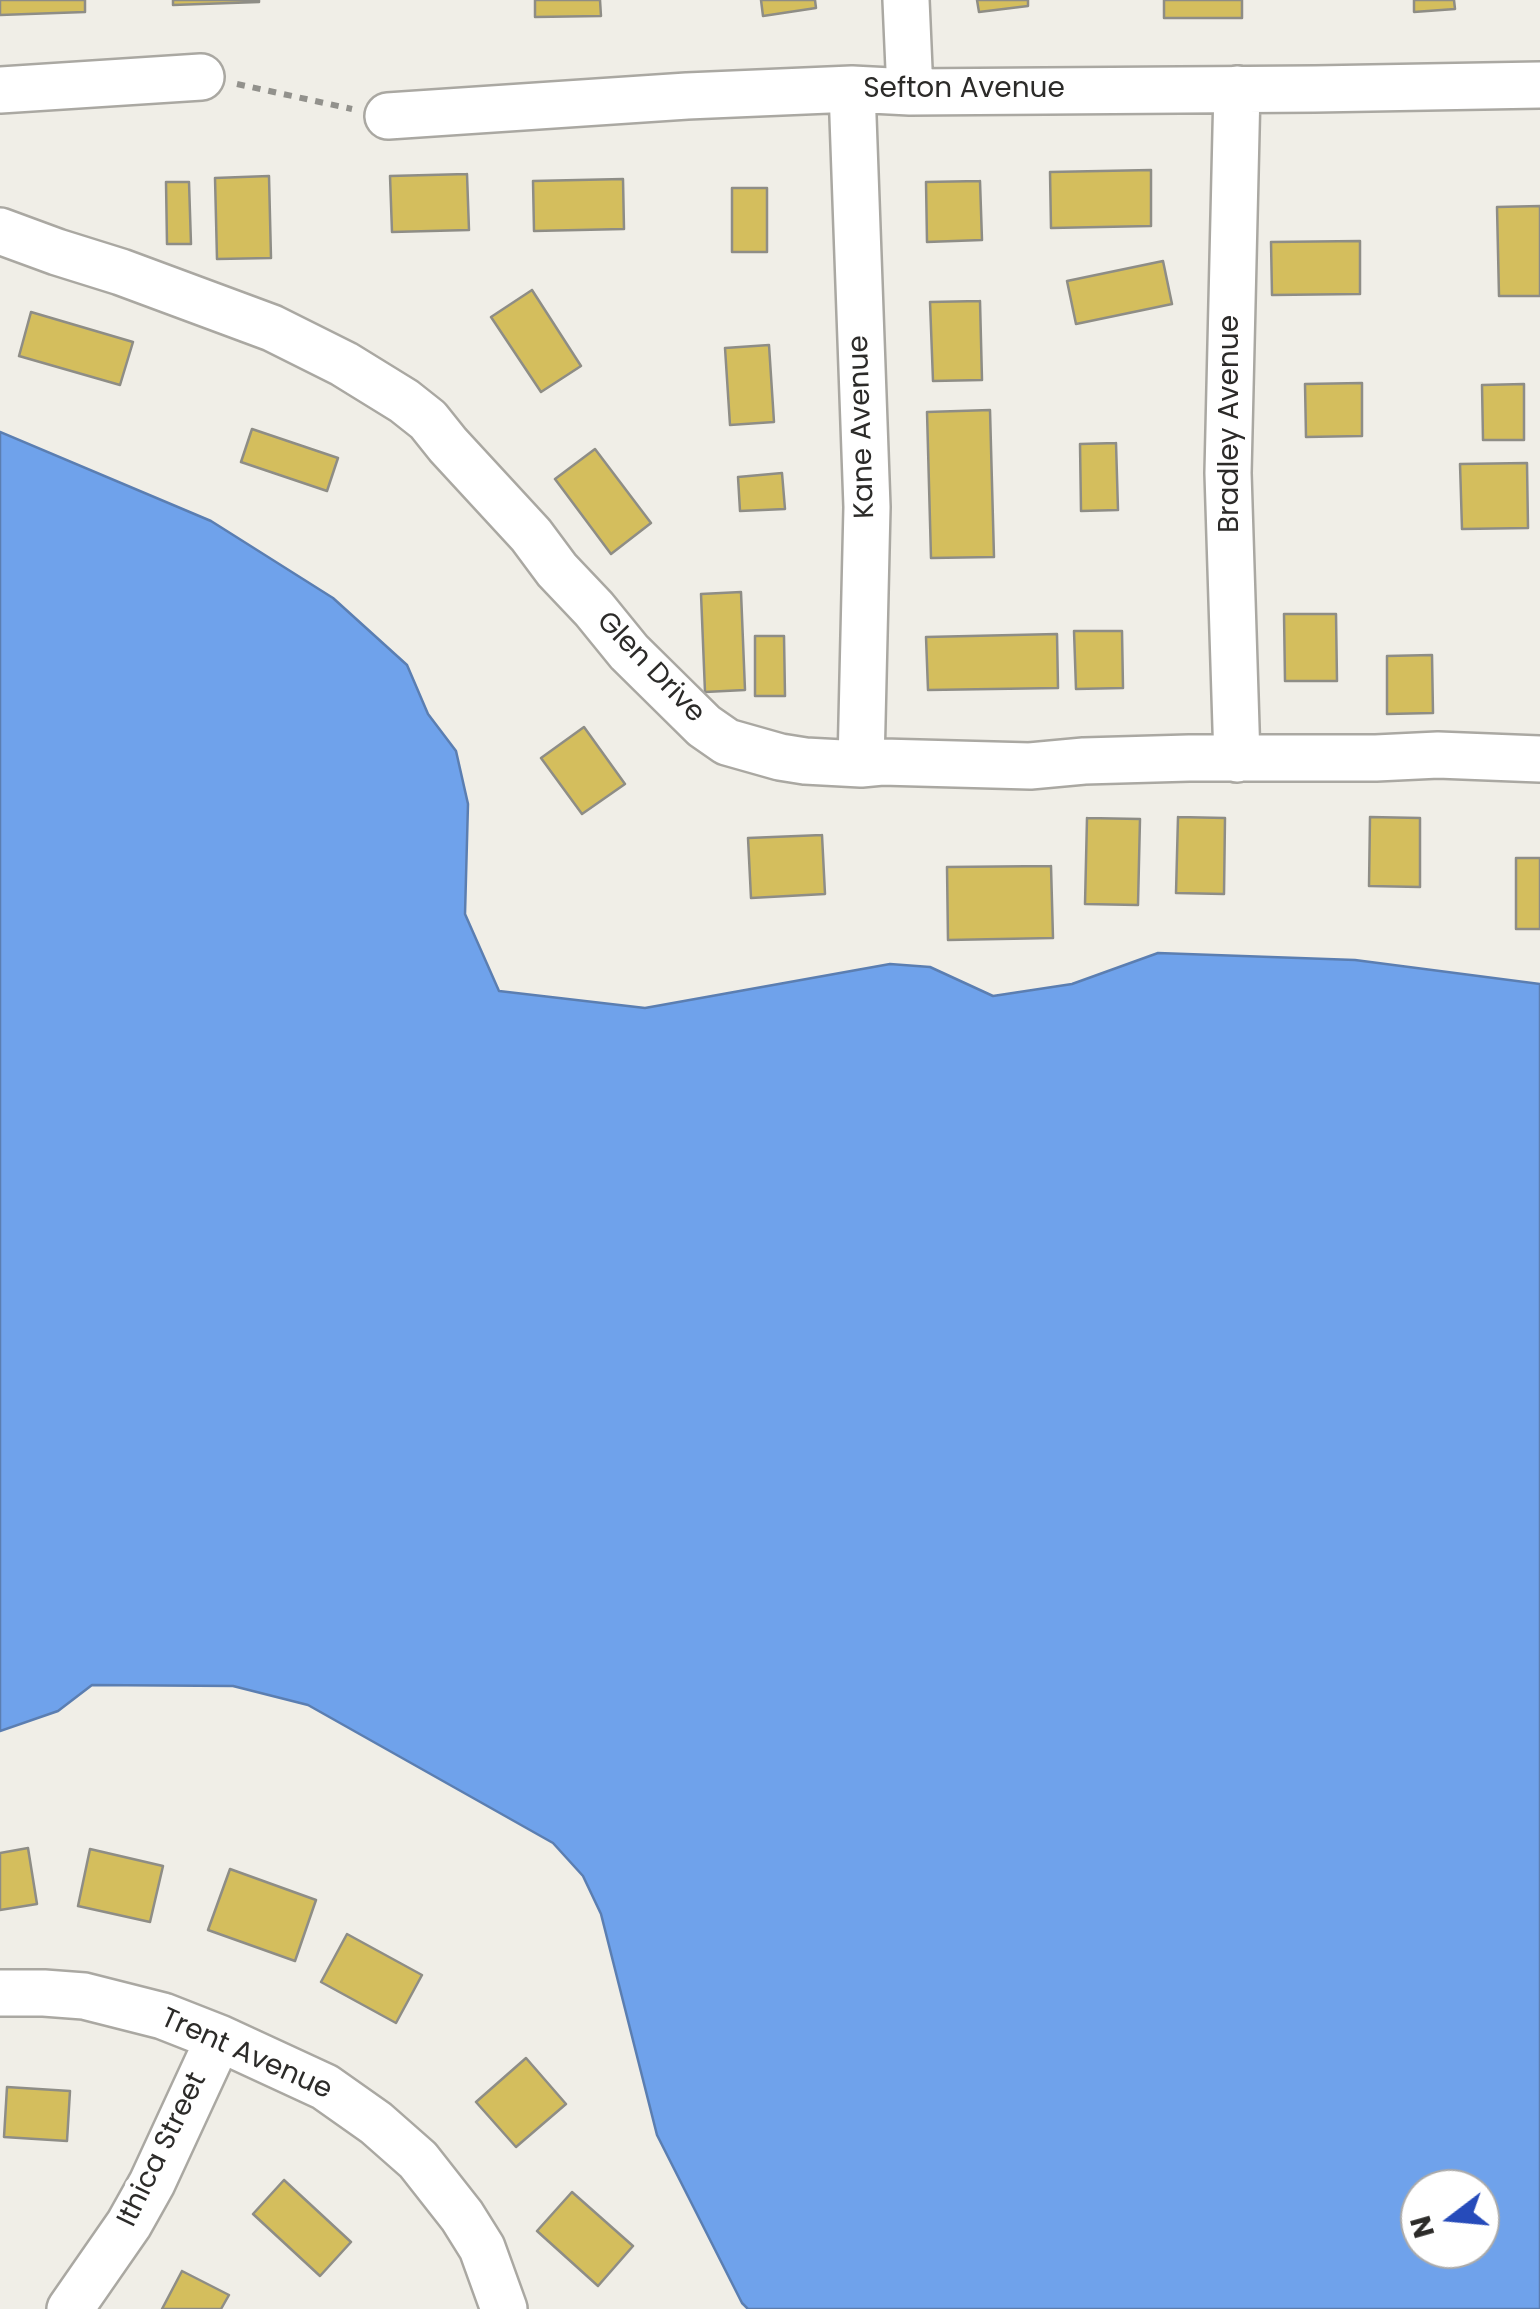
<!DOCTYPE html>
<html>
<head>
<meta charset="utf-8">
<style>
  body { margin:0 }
  #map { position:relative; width:1540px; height:2309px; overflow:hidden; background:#f0eee7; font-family:Poppins,sans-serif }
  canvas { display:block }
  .north { position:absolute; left:1400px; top:2169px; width:100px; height:100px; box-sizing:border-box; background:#fff; border:2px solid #abaaa9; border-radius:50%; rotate:254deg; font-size:28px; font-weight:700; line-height:40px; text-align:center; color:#2c2b29 }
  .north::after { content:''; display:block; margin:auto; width:35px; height:45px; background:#264bba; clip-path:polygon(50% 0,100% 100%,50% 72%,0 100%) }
</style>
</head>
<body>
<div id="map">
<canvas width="1540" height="2309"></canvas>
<div class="north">N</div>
</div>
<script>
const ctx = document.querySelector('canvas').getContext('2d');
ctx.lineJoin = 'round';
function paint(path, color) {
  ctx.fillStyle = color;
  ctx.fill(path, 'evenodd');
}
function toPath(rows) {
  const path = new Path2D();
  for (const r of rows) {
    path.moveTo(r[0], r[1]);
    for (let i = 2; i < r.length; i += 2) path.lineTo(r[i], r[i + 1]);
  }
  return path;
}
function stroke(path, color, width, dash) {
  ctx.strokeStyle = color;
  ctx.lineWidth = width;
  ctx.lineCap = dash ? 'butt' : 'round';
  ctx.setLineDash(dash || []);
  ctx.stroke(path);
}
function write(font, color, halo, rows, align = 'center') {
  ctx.font = font + ' Poppins,sans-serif';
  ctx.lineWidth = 10;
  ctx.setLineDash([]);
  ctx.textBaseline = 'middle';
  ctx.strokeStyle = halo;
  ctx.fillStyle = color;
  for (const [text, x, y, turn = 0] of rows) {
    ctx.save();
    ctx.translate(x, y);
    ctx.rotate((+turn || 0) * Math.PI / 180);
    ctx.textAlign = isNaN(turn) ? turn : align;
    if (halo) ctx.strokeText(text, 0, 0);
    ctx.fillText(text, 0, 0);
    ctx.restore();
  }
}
const water = toPath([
  [0,432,211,521,333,598,407,665,428,714,456,751,468,804,465,914,499,991,645,1008,890,964,930,967,993,996,1072,984,1158,953,1355,960,1540,984,1540,2309,748,2309,742,2303,657,2135,601,1914,583,1876,553,1843,308,1705,233,1686,92,1685,58,1711,0,1731,0,432],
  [1420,2189,1480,2189,1480,2249,1420,2249,1420,2189]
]);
paint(water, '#6fa2eb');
stroke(water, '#5b7eb1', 2.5);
const building = toPath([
  [0,0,85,0,85,12,0,15,0,0],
  [173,0,259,0,259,2,173,5,173,0],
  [535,0,600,0,601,16,535,17,535,0],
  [761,0,815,0,816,8,763,16,761,0],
  [977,0,1028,0,1028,6,979,12,977,0],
  [1164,0,1242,0,1242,18,1164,18,1164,0],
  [1414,0,1454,0,1455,9,1414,12,1414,0],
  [1151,170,1151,226,1051,228,1050,172,1151,170],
  [467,174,469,230,392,232,390,176,467,174],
  [269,176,271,258,217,259,215,178,269,176],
  [623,179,624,229,534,231,533,181,623,179],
  [980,181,982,240,927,242,926,182,980,181],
  [166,182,189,182,191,244,167,244,166,182],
  [732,188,767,188,767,252,732,252,732,188],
  [1540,206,1540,296,1499,296,1497,207,1540,206],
  [1360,241,1360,294,1272,295,1271,242,1360,241],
  [1163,261,1172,304,1076,324,1067,281,1163,261],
  [532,290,581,366,541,392,491,317,532,290],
  [980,301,982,380,933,381,930,302,980,301],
  [31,312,133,342,120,385,19,356,31,312],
  [769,345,774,422,730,425,725,348,769,345],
  [1362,383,1362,436,1306,437,1305,384,1362,383],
  [1524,384,1524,440,1483,440,1482,385,1524,384],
  [990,410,994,557,931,558,927,412,990,410],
  [252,429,338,458,327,491,241,462,252,429],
  [1116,443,1118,510,1081,511,1080,444,1116,443],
  [595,449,651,523,611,554,555,479,595,449],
  [1527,463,1528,528,1462,529,1460,464,1527,463],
  [782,473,785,509,740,511,738,477,782,473],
  [741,592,745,690,705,692,701,594,741,592],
  [1284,614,1336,614,1337,681,1285,681,1284,614],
  [1074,631,1122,631,1123,688,1076,689,1074,631],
  [1057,634,1058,688,928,690,926,637,1057,634],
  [755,636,784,636,785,696,755,696,755,636],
  [1432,655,1433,713,1387,714,1387,656,1432,655],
  [584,727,625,784,582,814,541,758,584,727],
  [1178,817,1225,818,1224,894,1176,893,1178,817],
  [1370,817,1420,818,1420,887,1369,886,1370,817],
  [1087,818,1140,819,1138,905,1085,904,1087,818],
  [822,835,825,894,751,898,748,838,822,835],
  [1516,858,1540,858,1540,929,1516,929,1516,858],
  [1051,866,1053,938,948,940,947,867,1051,866],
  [28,1848,37,1904,0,1910,0,1853,28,1848],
  [90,1849,163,1866,150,1922,78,1906,90,1849],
  [230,1869,316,1900,295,1961,208,1930,230,1869],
  [347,1934,422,1975,396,2023,321,1982,347,1934],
  [526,2058,566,2104,516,2147,476,2102,526,2058],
  [7,2087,70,2091,67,2141,4,2137,7,2087],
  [284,2180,351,2242,320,2276,253,2214,284,2180],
  [572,2192,633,2246,598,2286,537,2231,572,2192],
  [182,2271,229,2295,221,2309,162,2309,182,2271]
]);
paint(building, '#d4be5d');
stroke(building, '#8e8d86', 2.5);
const minor = toPath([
  [906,0,910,92],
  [852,89,867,507,861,764],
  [1237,89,1228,473,1237,759],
  [0,90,201,77],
  [388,116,687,96,852,89,910,92,1315,89,1540,85],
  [0,231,57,252,121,272,272,328,344,364,404,401,428,420,448,445,531,535,557,570,594,609,629,652,704,726,727,742,780,757,805,761,861,764,882,762,1030,766,1084,761,1189,758,1376,758,1438,755,1540,759],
  [0,1993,44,1993,84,1996,163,2016,219,2038,325,2087,376,2123,418,2160,462,2216,482,2248,504,2309],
  [70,2309,129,2224,152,2183,219,2038]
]);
stroke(minor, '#aaa8a2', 50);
stroke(toPath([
  [237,84,352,109]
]), '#92918c', 6, [8, 8]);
stroke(minor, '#fff', 45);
write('28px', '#2c2b29', '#fff', [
  ["Sefton Avenue",964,90],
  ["Bradley Avenue",1231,424,-90],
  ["Kane Avenue",863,427,-92],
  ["Glen Drive",650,668,46],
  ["Trent Avenue",246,2055,24],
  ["Ithica Street",163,2150,-64]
]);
</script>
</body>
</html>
